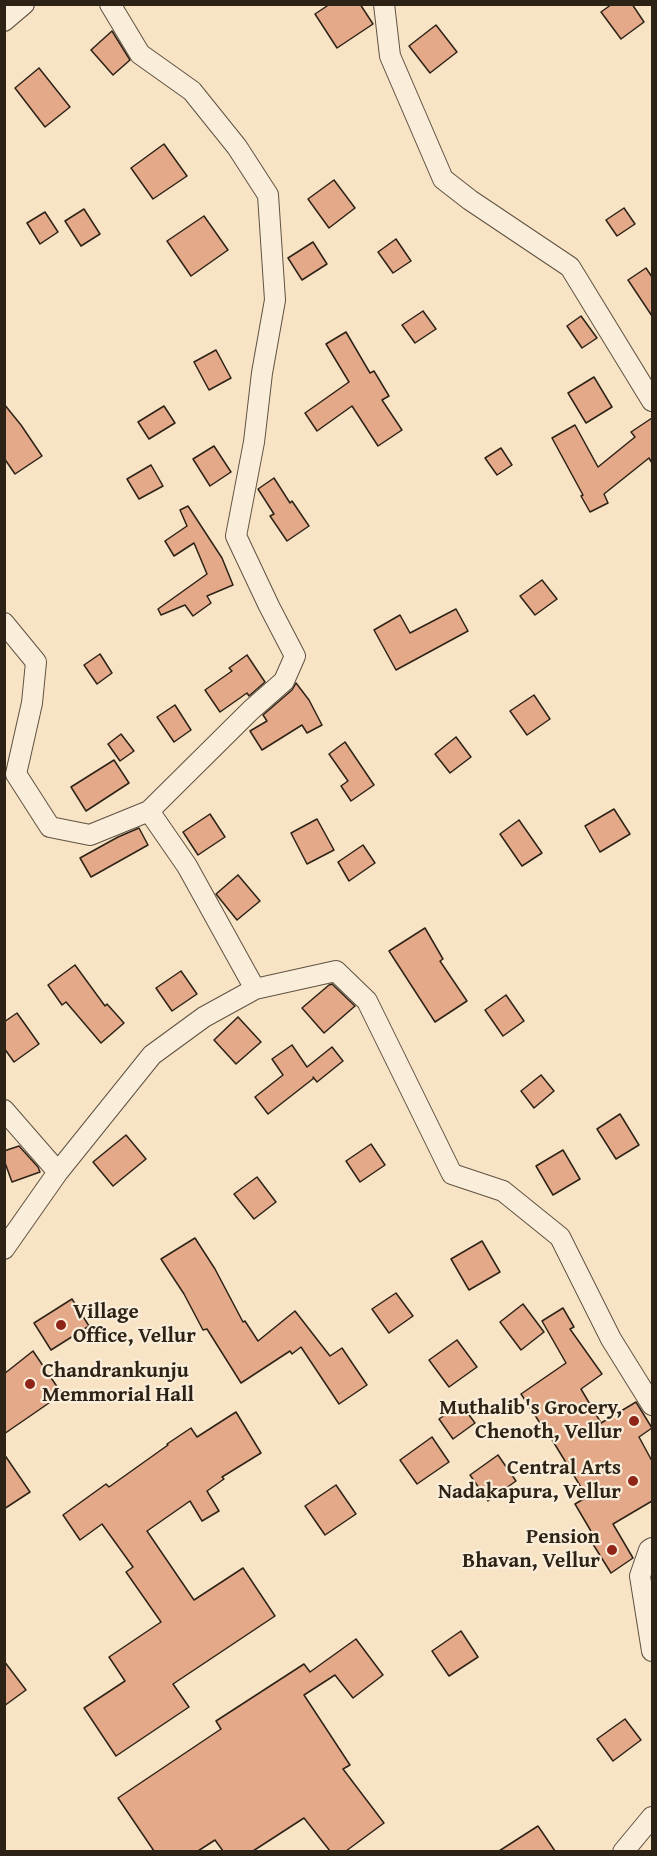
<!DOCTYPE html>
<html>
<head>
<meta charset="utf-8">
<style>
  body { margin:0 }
  #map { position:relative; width:657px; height:1856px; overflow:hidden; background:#f8e4c5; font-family:"Gentium Book Plus",serif }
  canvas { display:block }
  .frame { position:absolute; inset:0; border:6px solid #2c2216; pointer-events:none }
</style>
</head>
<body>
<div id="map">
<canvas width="657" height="1856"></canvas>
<div class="frame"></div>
</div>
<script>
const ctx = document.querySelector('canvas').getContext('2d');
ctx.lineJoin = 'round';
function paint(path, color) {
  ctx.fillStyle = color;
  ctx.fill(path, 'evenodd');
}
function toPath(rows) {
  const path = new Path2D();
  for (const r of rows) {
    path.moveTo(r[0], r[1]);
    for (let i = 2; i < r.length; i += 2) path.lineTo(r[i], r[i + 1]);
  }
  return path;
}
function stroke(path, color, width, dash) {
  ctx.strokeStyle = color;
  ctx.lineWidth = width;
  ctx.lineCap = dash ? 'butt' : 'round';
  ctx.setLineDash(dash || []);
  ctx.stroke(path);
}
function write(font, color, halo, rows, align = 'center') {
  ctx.font = font + ' "Gentium Book Plus",serif';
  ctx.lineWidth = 4.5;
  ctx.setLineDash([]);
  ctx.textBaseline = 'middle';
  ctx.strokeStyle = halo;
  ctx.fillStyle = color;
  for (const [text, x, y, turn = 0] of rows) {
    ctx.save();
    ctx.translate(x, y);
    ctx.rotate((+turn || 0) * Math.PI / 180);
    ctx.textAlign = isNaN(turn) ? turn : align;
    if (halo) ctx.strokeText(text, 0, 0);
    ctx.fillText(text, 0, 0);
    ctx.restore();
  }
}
const building = toPath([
  [330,4,360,4,373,24,337,48,315,14,330,4],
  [612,4,632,4,644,22,621,39,601,12,612,4],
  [436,25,457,52,430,73,409,46,436,25],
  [112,31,130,60,113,75,91,50,112,31],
  [39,68,70,107,45,127,15,88,39,68],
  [164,144,187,176,153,199,131,168,164,144],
  [334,180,355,208,329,228,308,199,334,180],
  [624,208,635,224,617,236,606,220,624,208],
  [84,209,100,234,81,246,65,221,84,209],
  [45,212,58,232,40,244,27,223,45,212],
  [204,216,228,250,191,276,167,241,204,216],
  [396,239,411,261,393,273,378,252,396,239],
  [313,242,327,264,302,280,288,258,313,242],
  [646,268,652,277,652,316,628,280,646,268],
  [423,311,436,329,415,343,402,325,423,311],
  [581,316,597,338,582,348,567,326,581,316],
  [346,332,370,373,374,371,389,396,382,400,402,430,378,446,352,406,317,431,305,413,349,382,326,344,346,332],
  [216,350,231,378,209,390,194,362,216,350],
  [594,377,612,407,586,423,568,393,594,377],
  [4,404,21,425,42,456,15,474,4,458,4,404],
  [164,406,175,423,149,439,138,422,164,406],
  [652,418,652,463,649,458,604,494,608,503,590,512,581,496,583,495,552,438,575,425,598,467,635,437,631,432,652,418],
  [214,446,231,472,210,486,193,459,214,446],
  [501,448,512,465,497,475,485,458,501,448],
  [151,465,163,486,139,499,127,479,151,465],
  [274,478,290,503,292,501,309,526,287,541,270,516,274,514,258,489,274,478],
  [188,506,222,558,233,585,207,596,211,603,193,616,185,605,161,615,158,609,207,574,194,543,174,556,165,541,187,526,180,510,188,506],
  [542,580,557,599,535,615,520,596,542,580],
  [456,609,468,631,396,670,374,630,400,615,410,633,456,609],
  [100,654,112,673,97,684,84,665,100,654],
  [247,655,265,682,249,696,247,693,220,712,205,690,232,671,229,668,247,655],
  [296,683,309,700,322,725,307,733,302,725,262,750,250,731,267,721,263,715,292,690,296,683],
  [534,695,550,719,527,735,510,711,534,695],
  [175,705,191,730,174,742,157,717,175,705],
  [121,734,134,751,120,761,108,744,121,734],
  [456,737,471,757,450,773,435,754,456,737],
  [345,742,374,785,351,801,341,786,348,781,329,754,345,742],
  [114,760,129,783,86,811,71,787,114,760],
  [614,809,630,834,600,852,585,826,614,809],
  [210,814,225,837,198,855,183,832,210,814],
  [317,819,334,850,307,864,291,833,317,819],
  [519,820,542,853,522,866,500,834,519,820],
  [139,828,148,845,91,877,80,858,118,837,139,828],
  [363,845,375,863,349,881,338,862,363,845],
  [238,875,260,901,237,920,216,894,238,875],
  [425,928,443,959,440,961,467,1001,435,1022,389,951,425,928],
  [75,965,105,1006,107,1004,124,1023,101,1043,66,1002,62,1005,48,985,75,965],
  [181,971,197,994,172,1011,156,988,181,971],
  [332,984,355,1006,324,1033,302,1008,329,985,332,984],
  [506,995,524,1021,503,1036,485,1010,506,995],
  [17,1013,39,1044,14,1062,4,1048,4,1022,17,1013],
  [238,1017,261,1042,236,1064,214,1040,238,1017],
  [292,1045,307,1067,332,1047,343,1061,317,1082,313,1077,314,1078,268,1114,255,1097,283,1075,272,1059,292,1045],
  [541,1075,554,1091,534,1108,521,1091,541,1075],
  [620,1114,639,1145,616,1159,597,1129,620,1114],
  [126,1135,146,1159,113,1186,93,1162,126,1135],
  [371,1144,385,1165,360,1182,346,1161,371,1144],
  [19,1146,38,1167,40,1172,12,1182,4,1160,4,1151,19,1146],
  [563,1150,580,1179,553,1195,536,1166,563,1150],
  [257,1177,276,1202,254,1219,234,1194,257,1177],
  [195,1238,215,1269,243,1322,245,1321,258,1341,295,1311,330,1356,342,1348,367,1385,339,1404,301,1347,292,1354,290,1351,241,1383,207,1329,203,1330,184,1294,161,1259,195,1238],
  [482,1241,500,1272,469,1290,451,1259,482,1241],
  [396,1293,413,1316,389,1333,372,1309,396,1293],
  [72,1299,89,1326,51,1350,34,1323,72,1299],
  [523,1304,544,1332,521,1350,500,1322,523,1304],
  [563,1308,574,1327,570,1329,602,1374,581,1389,601,1423,636,1402,652,1428,639,1437,652,1461,652,1501,613,1524,633,1558,611,1573,591,1541,595,1538,575,1504,587,1497,543,1425,542,1426,521,1394,566,1363,542,1321,563,1308],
  [457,1340,477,1367,449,1387,429,1360,457,1340],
  [33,1351,62,1394,4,1434,4,1374,33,1351],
  [461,1404,475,1423,453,1439,439,1419,461,1404],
  [236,1412,261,1453,222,1477,224,1479,207,1491,219,1511,202,1521,190,1501,147,1531,194,1600,243,1568,275,1616,173,1684,189,1707,116,1756,84,1708,125,1681,109,1657,161,1622,126,1572,133,1567,102,1524,80,1540,63,1515,106,1484,109,1487,168,1445,167,1444,191,1428,197,1437,236,1412],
  [432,1437,449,1462,417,1484,400,1460,432,1437],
  [4,1454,30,1492,4,1509,4,1454],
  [498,1455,516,1481,488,1501,470,1475,498,1455],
  [336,1485,356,1514,325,1535,305,1506,336,1485],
  [461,1631,478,1657,449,1676,432,1651,461,1631],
  [356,1639,383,1675,353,1698,335,1675,304,1695,350,1765,343,1769,384,1823,346,1851,330,1851,304,1818,253,1851,223,1851,215,1840,198,1851,154,1851,118,1798,221,1729,216,1721,304,1664,310,1672,356,1639],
  [4,1661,26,1690,4,1706,4,1661],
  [625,1719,641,1740,613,1761,597,1739,625,1719],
  [538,1826,555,1851,499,1851,538,1826]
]);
paint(building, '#e4a989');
stroke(building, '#2c2216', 1.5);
const minor = toPath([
  [110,4,140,54,192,91,237,147,268,195,275,300,262,373,254,442,236,536,269,606,295,656,284,681,251,710,149,811],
  [384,4,390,56,443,179,470,200,570,267,652,401],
  [4,21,24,4],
  [4,623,36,662,32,703,16,774,50,827,90,835,149,811,187,866,255,989],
  [4,1110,58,1172],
  [4,1249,58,1172,152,1055,204,1017,255,989,336,971,367,1001,452,1174,503,1191,560,1237,611,1339,652,1405],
  [652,1548,649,1550,640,1576,652,1651],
  [623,1852,652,1817]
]);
stroke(minor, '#5f5242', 22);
stroke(minor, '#faedd9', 20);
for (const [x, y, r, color] of [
  [61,1325,6,"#8f2418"],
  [30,1384,6,"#8f2418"],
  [634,1421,6,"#8f2418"],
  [633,1481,6,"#8f2418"],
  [612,1550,6,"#8f2418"]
]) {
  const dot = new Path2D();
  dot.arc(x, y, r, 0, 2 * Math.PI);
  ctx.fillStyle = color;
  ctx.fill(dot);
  stroke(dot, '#faedd9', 2);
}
write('bold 21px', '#2c2216', '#faedd9', [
  ["Village",73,1313,"left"],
  ["Office, Vellur",73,1337,"left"],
  ["Chandrankunju",42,1372,"left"],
  ["Memmorial Hall",42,1396,"left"],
  ["Muthalib's Grocery,",622,1409],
  ["Chenoth, Vellur",622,1433],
  ["Central Arts",621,1469],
  ["Nadakapura, Vellur",621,1493],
  ["Pension",600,1538],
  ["Bhavan, Vellur",600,1562]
], 'right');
</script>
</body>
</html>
